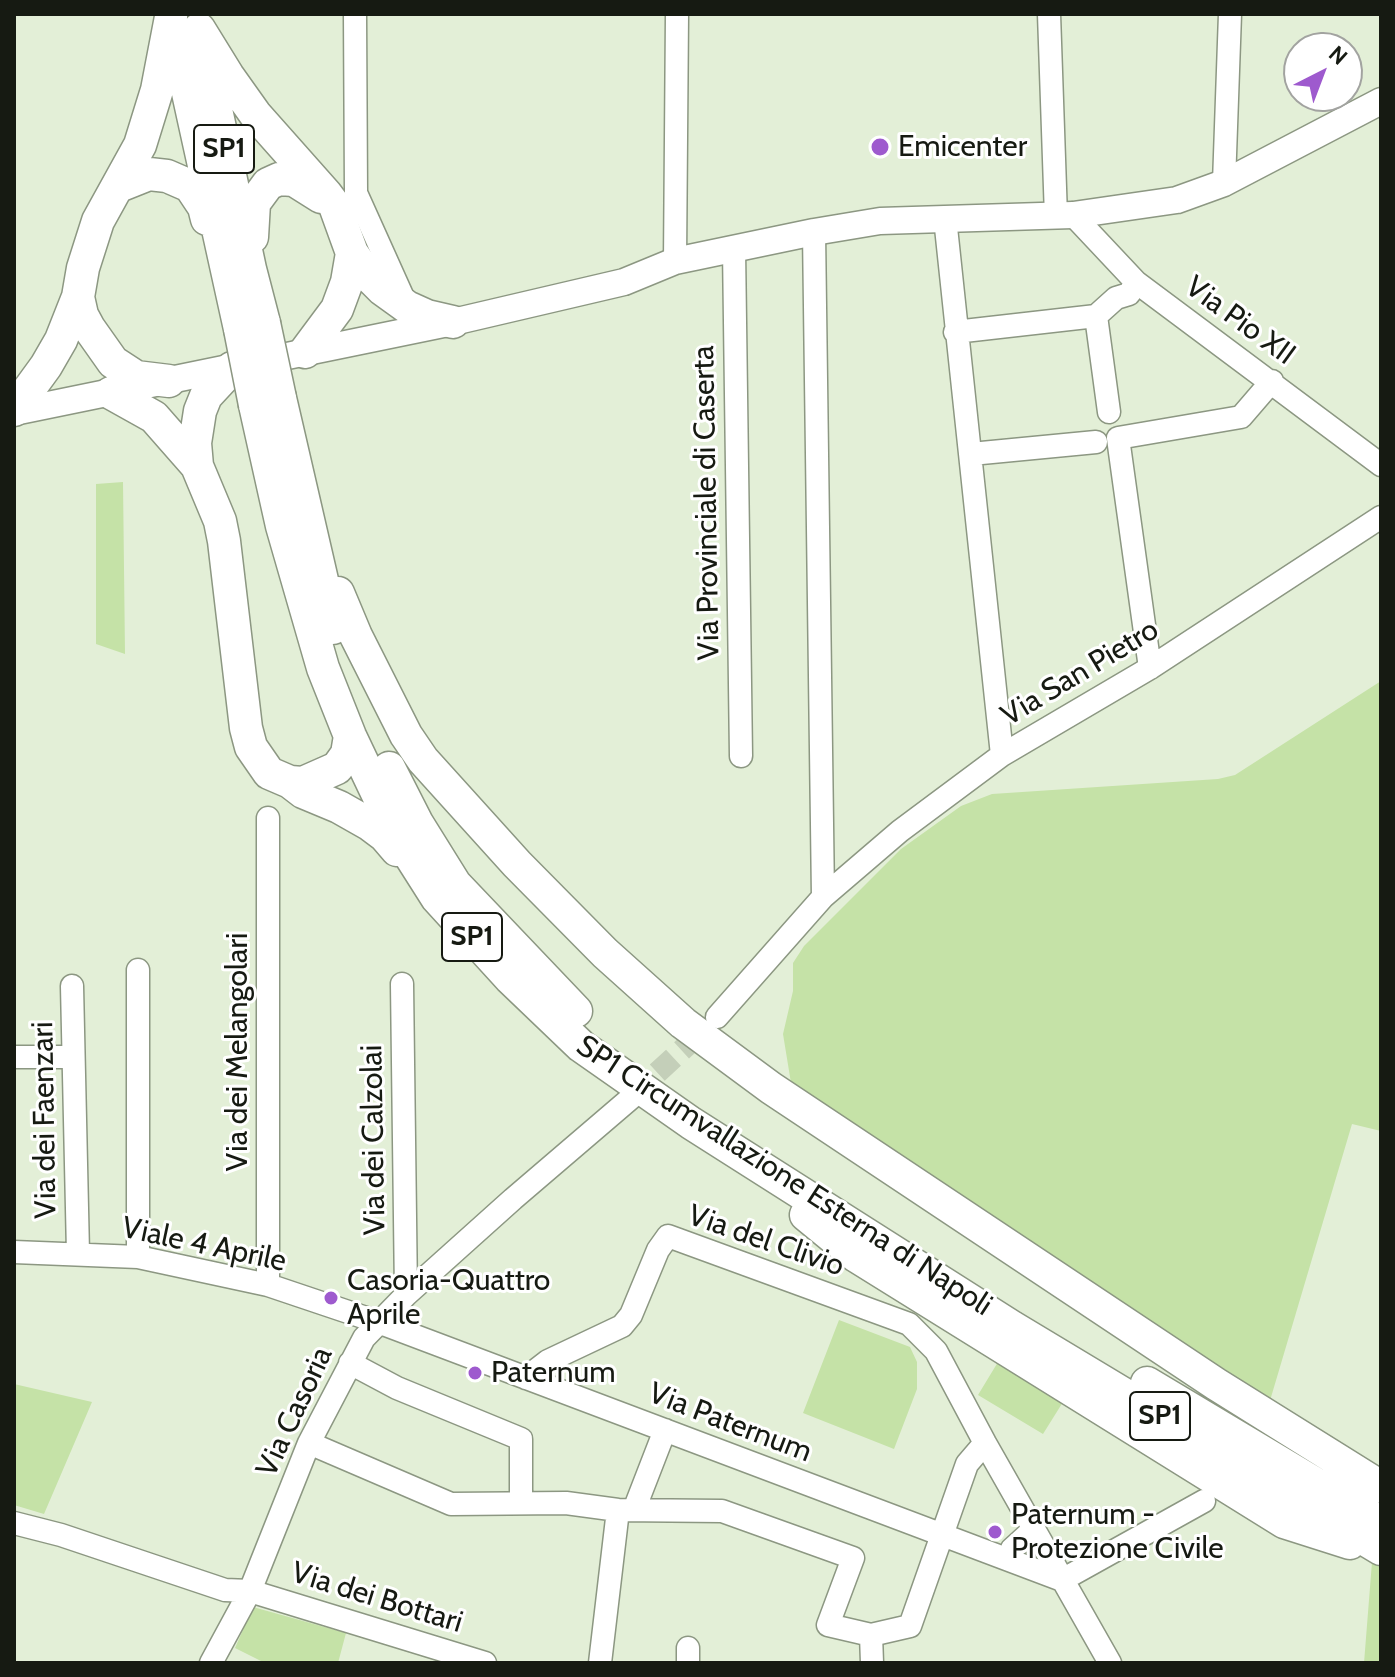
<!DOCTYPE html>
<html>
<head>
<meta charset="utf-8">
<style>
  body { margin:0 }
  #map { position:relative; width:1395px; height:1677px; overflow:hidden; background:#e3efd7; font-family:Cabin,sans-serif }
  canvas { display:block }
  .frame { position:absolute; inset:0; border:16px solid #161a12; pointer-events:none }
  .north { position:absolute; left:1283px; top:32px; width:80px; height:80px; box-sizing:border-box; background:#fff; border:2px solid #a2a3a0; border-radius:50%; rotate:42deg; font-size:22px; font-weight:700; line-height:32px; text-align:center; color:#161a12 }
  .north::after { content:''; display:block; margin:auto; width:28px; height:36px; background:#9e5ace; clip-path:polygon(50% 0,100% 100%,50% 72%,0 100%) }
</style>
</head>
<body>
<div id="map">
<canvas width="1395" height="1677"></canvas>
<div class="frame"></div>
<div class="north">N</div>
</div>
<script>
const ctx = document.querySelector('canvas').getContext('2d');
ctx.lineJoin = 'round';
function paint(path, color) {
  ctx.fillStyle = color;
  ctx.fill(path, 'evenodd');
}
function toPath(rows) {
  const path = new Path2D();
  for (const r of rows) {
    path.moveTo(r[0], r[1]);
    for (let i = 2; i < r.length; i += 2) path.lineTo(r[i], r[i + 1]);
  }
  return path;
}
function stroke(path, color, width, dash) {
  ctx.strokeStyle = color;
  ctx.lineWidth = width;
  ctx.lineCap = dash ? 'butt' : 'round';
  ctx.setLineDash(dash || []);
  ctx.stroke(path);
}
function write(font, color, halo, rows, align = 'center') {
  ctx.font = font + ' Cabin,sans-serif';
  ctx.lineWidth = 6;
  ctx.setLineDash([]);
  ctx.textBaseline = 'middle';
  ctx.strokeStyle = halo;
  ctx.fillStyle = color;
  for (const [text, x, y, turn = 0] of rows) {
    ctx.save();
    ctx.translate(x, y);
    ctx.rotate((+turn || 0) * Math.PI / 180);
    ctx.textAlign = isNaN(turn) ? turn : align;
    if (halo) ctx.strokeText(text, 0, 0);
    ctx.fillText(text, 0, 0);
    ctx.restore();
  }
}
paint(toPath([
  [123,482,125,654,96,644,96,484],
  [1381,681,1381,1131,1352,1124,1269,1404,791,1083,783,1034,793,991,793,963,804,946,901,849,961,806,992,794,1218,779,1235,775],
  [839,1320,910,1347,917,1362,917,1389,894,1449,803,1413],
  [998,1362,1063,1402,1043,1434,978,1395],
  [14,1384,92,1402,44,1514,14,1505],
  [1372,1562,1381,1568,1381,1663,1364,1663],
  [253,1607,346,1633,338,1663,265,1663,235,1648]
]), '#c5e2a7');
stroke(toPath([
  [633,1095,708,1026]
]), '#c4cfb9', 22, [22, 11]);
const minor = toPath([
  [355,14,356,193,405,302],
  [1049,14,1056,217],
  [1224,183,1230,14],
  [1073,215,1136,282,1381,465],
  [945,218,1002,755],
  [814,232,823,897],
  [734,249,741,756],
  [675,261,677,14],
  [1096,316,1109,412],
  [955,332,1096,316,1116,298,1129,294,1136,282],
  [971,454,1096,442],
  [1150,668,1118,438,1241,417,1272,381],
  [268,818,268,1285],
  [402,984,406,1295],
  [72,986,78,1253],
  [717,1017,823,897,900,831,1002,755,1150,668,1381,517],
  [14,1057,73,1057],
  [14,1252,138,1257,268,1285,378,1322,1062,1580],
  [138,1257,138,970],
  [350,1363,397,1388,521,1439,521,1503],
  [526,1378,548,1361,622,1326,631,1315,658,1250,668,1236,909,1324,936,1351,985,1443,1110,1663],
  [309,1443,451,1504,566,1503,618,1510,722,1511,853,1558,828,1625,871,1635,910,1626,967,1464,985,1443],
  [634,1510,665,1430],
  [14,1523,61,1535,225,1590,250,1591,485,1663],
  [1012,1549,1034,1529],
  [1062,1580,1204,1501],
  [871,1635,872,1663],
  [211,1663,250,1591,309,1443,364,1338,406,1295,513,1199,631,1098],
  [600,1663,618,1510],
  [688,1663,688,1648]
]);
const major = toPath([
  [14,412,453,322,624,282,675,261,814,232,880,221,1073,215,1177,200,1224,183,1381,101]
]);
const highway = toPath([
  [174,29,240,329],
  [199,29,228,76,255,114,326,194,335,206,352,253,366,273,382,289,407,307,427,316,453,322],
  [204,53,250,269,264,323],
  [119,186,149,174,167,176,190,186,204,207,207,219],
  [252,237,254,203,268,184,279,179,294,180,321,197],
  [78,297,82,315,89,328,113,362,136,377,169,381],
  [305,352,337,309,347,282,352,253],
  [232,368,206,396,200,411,195,443,197,466,220,521,224,541,246,728,251,747,269,773,290,782,303,783,337,768,347,754,350,736],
  [111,393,154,417,197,466],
  [280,398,333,628],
  [255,405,282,526,323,668,350,736,397,835,437,898,510,978,581,1046,691,1123,1012,1327,1381,1549],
  [14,410,46,366,61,340,78,297,83,268,98,221,140,145,157,90,171,17],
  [338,593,356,636,406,735,423,760,517,864,605,953,683,1023,771,1088,1216,1384,1381,1487],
  [389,768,417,823,455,884,576,1011],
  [290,782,303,792,339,807,369,824,385,836,397,850],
  [806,1215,856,1256,1284,1522,1350,1543],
  [1147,1383,1381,1523]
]);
stroke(minor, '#8c9782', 25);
stroke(major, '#8c9782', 29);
stroke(highway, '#8c9782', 35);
stroke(minor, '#fff', 22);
stroke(major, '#fff', 26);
stroke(highway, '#fff', 32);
const highwayBridge = toPath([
  [264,323,280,398],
  [240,329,255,405]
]);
stroke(highwayBridge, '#8c9782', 35, []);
stroke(highwayBridge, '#fff', 32);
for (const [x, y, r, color] of [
  [880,147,10,"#9e5ace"],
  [331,1298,8,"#9e5ace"],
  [475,1373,8,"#9e5ace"],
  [995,1532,8,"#9e5ace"]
]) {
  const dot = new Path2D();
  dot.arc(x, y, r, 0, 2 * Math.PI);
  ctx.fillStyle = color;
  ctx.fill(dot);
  stroke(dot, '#fff', 3);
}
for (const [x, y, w] of [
  [224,149,60],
  [472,937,60],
  [1160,1416,60]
]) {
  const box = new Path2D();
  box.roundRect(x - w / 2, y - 24, w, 48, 6);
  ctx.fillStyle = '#fff';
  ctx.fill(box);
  stroke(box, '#161a12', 2);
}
write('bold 28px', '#161a12', null, [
  ["SP1",224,149],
  ["SP1",472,937],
  ["SP1",1160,1416]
]);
write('30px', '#161a12', '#fff', [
  ["Emicenter",898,147],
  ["Casoria-Quattro",347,1281],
  ["Aprile",347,1315],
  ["Paternum",491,1373],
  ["Paternum -",1011,1515],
  ["Protezione Civile",1011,1549]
], 'left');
write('30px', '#161a12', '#fff', [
  ["Via Pio XII",1240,321,36],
  ["Via Provinciale di Caserta",707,503,-91],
  ["Via San Pietro",1080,673,-31],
  ["Via dei Melangolari",238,1052,-90],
  ["Via dei Faenzari",45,1120,-91],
  ["Via dei Calzolai",374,1140,-91],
  ["SP1 Circumvallazione Esterna di Napoli",784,1176,33],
  ["Via del Clivio",766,1241,19],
  ["Viale 4 Aprile",204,1245,12],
  ["Via Casoria",295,1412,-65],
  ["Via Paternum",730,1423,21],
  ["Via dei Bottari",377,1598,17]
]);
</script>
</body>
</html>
